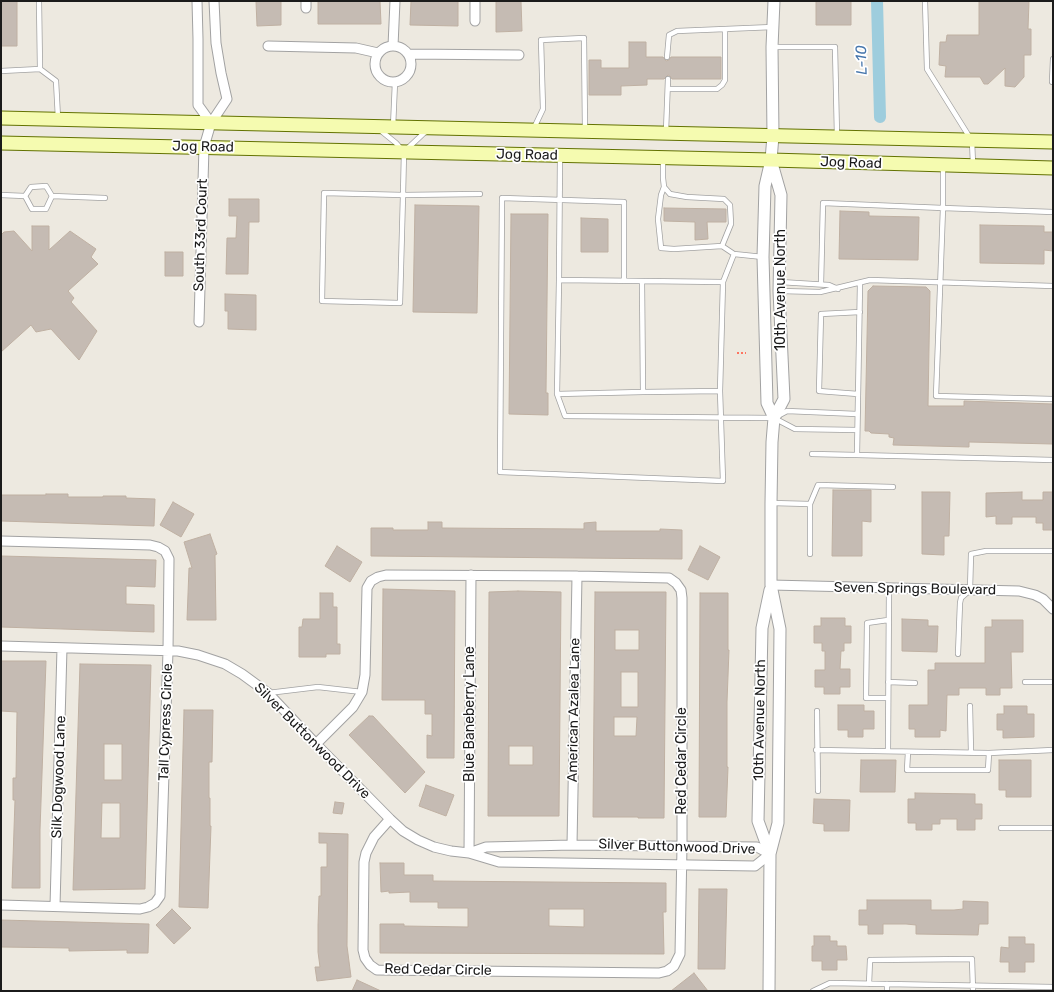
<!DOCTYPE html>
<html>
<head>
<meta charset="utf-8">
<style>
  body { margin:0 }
  #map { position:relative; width:1054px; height:992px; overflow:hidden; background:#ede9e0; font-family:Rubik,sans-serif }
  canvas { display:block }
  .frame { position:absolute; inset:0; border:2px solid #1b1b1b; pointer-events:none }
</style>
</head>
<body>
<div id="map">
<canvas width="1054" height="992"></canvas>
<div class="frame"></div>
</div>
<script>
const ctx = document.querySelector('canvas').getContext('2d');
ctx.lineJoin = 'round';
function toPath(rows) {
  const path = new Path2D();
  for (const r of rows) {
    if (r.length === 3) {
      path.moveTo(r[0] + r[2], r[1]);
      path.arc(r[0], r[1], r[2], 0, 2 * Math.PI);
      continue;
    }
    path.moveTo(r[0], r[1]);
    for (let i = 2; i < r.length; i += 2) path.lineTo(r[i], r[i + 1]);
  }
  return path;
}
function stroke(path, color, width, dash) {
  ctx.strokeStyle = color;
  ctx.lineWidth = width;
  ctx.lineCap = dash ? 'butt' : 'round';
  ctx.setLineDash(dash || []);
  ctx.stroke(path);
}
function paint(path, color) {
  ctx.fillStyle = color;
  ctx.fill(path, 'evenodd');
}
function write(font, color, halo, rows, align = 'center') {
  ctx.font = font + ' Rubik,sans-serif';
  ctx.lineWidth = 3.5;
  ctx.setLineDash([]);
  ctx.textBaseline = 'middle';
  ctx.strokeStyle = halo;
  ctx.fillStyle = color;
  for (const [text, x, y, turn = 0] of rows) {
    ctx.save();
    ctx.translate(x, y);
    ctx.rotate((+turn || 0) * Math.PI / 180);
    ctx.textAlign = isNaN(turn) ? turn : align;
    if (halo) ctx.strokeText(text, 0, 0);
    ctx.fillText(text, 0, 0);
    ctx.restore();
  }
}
stroke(toPath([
  [877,1,880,117]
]), '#9ecddd', 12);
const building = toPath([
  [1,1,17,1,17,46,1,46,1,1],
  [256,1,281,1,281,25,257,26,256,1],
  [318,1,380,1,381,24,318,24,318,1],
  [411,1,458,1,458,26,410,25,411,1],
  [496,1,521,1,522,31,496,32,496,1],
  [816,1,851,1,851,25,816,25,816,1],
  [979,1,1029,1,1028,29,1031,29,1031,55,1024,55,1024,77,1015,87,1005,86,1005,68,988,84,984,84,980,77,945,77,946,66,939,65,940,42,946,42,947,35,979,35,979,1],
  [629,42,646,42,646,57,663,57,666,61,669,60,671,57,721,57,721,79,672,79,670,76,668,75,664,79,647,79,647,85,621,86,621,95,589,95,589,60,601,60,601,68,629,68,629,42],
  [229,199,259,199,259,222,249,222,248,274,226,274,227,238,236,238,237,216,229,216,229,199],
  [415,205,479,206,477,313,413,312,415,205],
  [664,208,726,209,726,222,707,222,708,239,695,240,695,222,664,221,664,208],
  [840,211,869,212,869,216,919,217,918,260,839,259,840,211],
  [511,214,548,214,546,393,548,393,548,415,509,414,511,214],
  [581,218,608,219,608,252,581,252,581,218],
  [980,225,1044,226,1044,232,1053,232,1053,251,1044,250,1044,264,980,263,980,225],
  [32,226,49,226,49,250,70,231,96,249,91,257,98,264,68,291,74,298,71,302,97,331,79,360,51,329,36,332,31,325,1,352,1,235,4,232,14,231,32,251,32,226],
  [165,252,183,252,183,276,165,276,165,252],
  [873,286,926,287,930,291,928,406,964,406,964,401,1053,404,1053,444,969,442,969,447,893,445,894,438,889,437,889,434,871,433,869,431,865,431,868,291,873,286],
  [225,294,256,295,256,330,228,329,228,311,225,311,225,294],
  [833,490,871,490,871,522,862,521,862,556,832,556,833,490],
  [922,492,950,492,949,536,944,536,944,555,922,554,922,492],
  [1022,492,1022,500,1043,500,1043,492,1053,492,1053,530,1043,530,1043,523,1036,523,1036,517,1012,517,1012,524,996,524,996,516,986,517,986,493,1022,492],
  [46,494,68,494,68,497,103,497,103,496,126,496,126,498,155,499,154,526,1,521,1,495,46,495,46,494],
  [173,502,194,514,181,537,160,525,173,502],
  [428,522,442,522,442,528,584,529,584,523,596,522,596,531,660,531,660,529,682,530,682,559,371,556,371,528,393,528,393,530,428,530,428,522],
  [210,534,217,554,215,555,216,620,187,620,189,568,192,568,184,542,210,534],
  [337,546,362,562,350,582,325,566,337,546],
  [700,546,720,557,708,580,688,570,700,546],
  [1,556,156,560,155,587,126,586,126,604,154,605,154,632,1,627,1,556],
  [383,589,455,591,454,758,427,758,427,735,432,736,432,714,425,714,425,700,382,700,383,589],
  [518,591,561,592,559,816,488,816,489,592,518,591],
  [509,746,533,746,533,765,509,765,509,746],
  [595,592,666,592,664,818,638,818,638,817,593,817,595,592],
  [615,630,639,630,639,650,615,650,615,630],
  [621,672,638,672,638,707,621,707,621,672],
  [614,717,637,717,636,736,614,736,614,717],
  [320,593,333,593,333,607,337,607,337,644,340,644,340,654,326,654,326,657,299,657,299,627,302,627,303,619,320,619,320,593],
  [700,593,728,593,728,650,729,650,727,702,727,767,728,767,726,817,699,817,700,593],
  [821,618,845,618,845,626,851,626,851,643,844,643,844,651,841,651,840,669,850,669,850,687,840,687,840,694,824,694,824,687,815,687,815,670,825,670,825,651,822,651,822,643,814,643,814,626,821,626,821,618],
  [902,619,928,620,928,626,938,626,937,652,902,651,902,619],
  [992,620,1023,620,1023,652,1011,652,1012,688,1000,688,1000,695,986,695,986,688,959,688,959,695,947,695,946,731,940,730,940,737,915,737,915,729,909,729,909,705,928,705,928,670,935,670,935,663,985,663,985,627,992,627,992,620],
  [1,661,46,661,40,830,40,888,12,888,15,800,13,800,13,778,16,778,17,712,1,711,1,661],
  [80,664,151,665,145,889,73,890,80,664],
  [104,744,122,744,122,780,104,780,104,744],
  [102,803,120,803,120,838,101,838,102,803],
  [838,705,864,705,864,711,874,711,874,729,863,729,863,737,848,737,848,730,838,730,838,705],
  [1004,706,1027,706,1027,714,1034,714,1034,737,1003,738,1003,730,997,730,997,714,1004,714,1004,706],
  [184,710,213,710,212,762,209,762,209,798,210,798,210,826,211,826,208,908,179,907,184,710],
  [369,716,373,716,425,772,405,793,349,735,369,716],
  [861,760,896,760,895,792,860,792,861,760],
  [999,760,1031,760,1031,797,1006,797,1006,790,999,790,999,760],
  [426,785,454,795,446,816,419,806,426,785],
  [915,793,975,794,975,804,982,804,982,819,975,819,975,830,957,830,957,819,940,819,940,824,932,824,932,830,916,830,916,823,908,823,908,799,915,799,915,793],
  [814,799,850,800,849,831,824,831,824,824,813,823,814,799],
  [335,802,344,803,342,814,333,813,335,802],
  [319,833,348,834,347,946,351,977,317,981,315,967,320,967,318,952,318,925,319,896,321,896,321,867,327,867,327,843,319,843,319,833],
  [380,863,404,863,404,875,433,875,433,881,666,883,666,912,663,912,664,954,380,953,380,924,404,924,404,926,468,927,468,908,438,908,438,902,410,902,410,892,389,893,389,891,381,892,380,863],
  [549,909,584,909,584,927,549,926,549,909],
  [699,889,727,889,725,969,698,969,699,889],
  [867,900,931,900,931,910,954,910,963,909,963,901,988,902,988,924,979,924,978,935,916,934,916,925,906,924,883,924,883,934,868,934,868,925,859,925,859,910,867,910,867,900],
  [172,909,191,928,174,944,156,925,172,909],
  [1,920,149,924,148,953,127,953,127,950,69,951,69,948,1,947,1,920],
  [814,936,830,936,830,941,837,941,837,946,846,946,847,960,837,960,837,970,822,970,822,961,812,961,812,946,814,946,814,936],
  [1009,937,1025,937,1025,944,1034,944,1034,962,1025,962,1025,972,1009,972,1009,962,1000,962,1001,947,1009,948,1009,937],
  [694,973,708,991,671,991,694,973],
  [357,980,381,991,352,991,357,980]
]);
paint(building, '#c5bbb3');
stroke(building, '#bfb0a2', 1);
const service = toPath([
  [39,1,40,69],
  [925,1,927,69,972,141,973,164],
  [773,47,835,47,837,136],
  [667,57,669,35,677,31,773,27],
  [1,71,40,69,56,81,58,118],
  [1052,82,1053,59],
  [668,89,717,89,722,85,725,80,725,29],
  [393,127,395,82],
  [534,128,543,109,541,40,584,38,585,129],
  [380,130,396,143,404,152,403,195,400,303,322,301,324,193,403,195,480,194],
  [666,131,668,79],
  [408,148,424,133,428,131],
  [663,160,663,178,664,187,670,194,687,197,724,199,730,205,731,224,722,246,674,249,661,248,658,219,661,195,664,187],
  [943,166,943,208,1053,212],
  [1,195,25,196,31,187,46,186,52,196,105,198],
  [25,196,32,209,46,209,52,196],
  [722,246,734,254,763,257],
  [559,280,642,281,643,392,557,394,559,280,560,157],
  [624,281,624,202,502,198,500,472,723,481,720,391],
  [642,281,723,282,720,391,643,392],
  [723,282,734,254],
  [780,282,829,285,838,289],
  [860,283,857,455,1053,460],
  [821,284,823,203,943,208,936,396,1053,399],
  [780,291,820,292,870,280,1053,286],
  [557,394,565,416,774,418,787,411,857,414],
  [858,394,819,391,821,314,860,312],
  [774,418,795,429,857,430],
  [812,454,857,455],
  [771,503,810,504,818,485,893,487],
  [810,554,810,504],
  [888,620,867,623,866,698,888,698],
  [958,654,960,603,961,598,970,590,971,554,986,551,1053,551],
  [888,682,915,683],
  [1025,682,1053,682],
  [268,693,318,687,362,692],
  [970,706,971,753],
  [817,711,818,791],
  [816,750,989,753,1053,750],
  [888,751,889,588],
  [908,752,907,770,988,770,989,753],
  [1001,828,1053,828],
  [869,984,870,960,972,959,973,991],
  [887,984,887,991],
  [813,991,830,983,1053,987]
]);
const minor = toPath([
  [197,1,198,39,198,105,211,123],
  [306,1,306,8],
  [475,1,475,21],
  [393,64,18],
  [268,46,356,48,378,53],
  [393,46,395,1],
  [408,54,519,55],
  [199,322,204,147,211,123,227,99,221,73,216,43,214,1],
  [1,541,150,545,158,547,165,551,169,559,168,651,160,896,155,903,148,907,140,909,1,905],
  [771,585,1019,591,1035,595,1043,599,1053,609],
  [1,646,178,651,198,655,225,664,242,674,268,693,316,744,390,819,403,831,418,840,434,847,451,851,469,853,499,862,755,866,770,854,757,847,572,845,486,847,469,853],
  [316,744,353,707,362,692,365,675,367,588,371,581,378,577,386,575,577,576,669,578,676,583,681,590,682,598,682,846,680,954,674,966,667,971,659,973,377,970,370,965,365,958,363,950,364,862,366,853,374,837,390,819],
  [572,845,577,576],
  [469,853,471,575],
  [55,906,62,648]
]);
const tertiary = toPath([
  [774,1,772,47,773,136,771,160,765,186,763,257,767,403,774,418],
  [770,854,758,821,762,628,770,590],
  [769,991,770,854,778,823,780,629,771,585,771,503,772,442,774,418,784,399,779,291,781,195,771,160]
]);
const secondary = toPath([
  [1,118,1053,142],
  [1,143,771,160,1053,168]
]);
stroke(service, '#a2a2a2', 6);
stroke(minor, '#a2a2a2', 11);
stroke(tertiary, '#a2a2a2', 13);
stroke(secondary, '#637202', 15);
stroke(toPath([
  [737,353,746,353]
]), '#fd7561', 2, [2, 2]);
stroke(service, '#fff', 4.5);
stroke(minor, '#fff', 9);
stroke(tertiary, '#fff', 11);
stroke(secondary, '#f5fbb0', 13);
write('14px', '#1b1b1b', '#fff', [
  ["Jog Road",203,147,1],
  ["Jog Road",527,155,1],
  ["Jog Road",851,163,2],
  ["South 33rd Court",201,235,-88],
  ["10th Avenue North",781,290,-90],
  ["Seven Springs Boulevard",915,589,1],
  ["American Azalea Lane",574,710,-89],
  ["Blue Baneberry Lane",470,714,-90],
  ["10th Avenue North",760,720,-89],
  ["Tall Cypress Circle",166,722,-88],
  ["Silver Buttonwood Drive",312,741,45],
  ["Red Cedar Circle",682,761,-90],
  ["Silk Dogwood Lane",59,777,-88],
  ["Silver Buttonwood Drive",677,847,2],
  ["Red Cedar Circle",438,970,1]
]);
write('italic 15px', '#4676ac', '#fff', [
  ["L-10",862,60,-92]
]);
</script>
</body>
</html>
